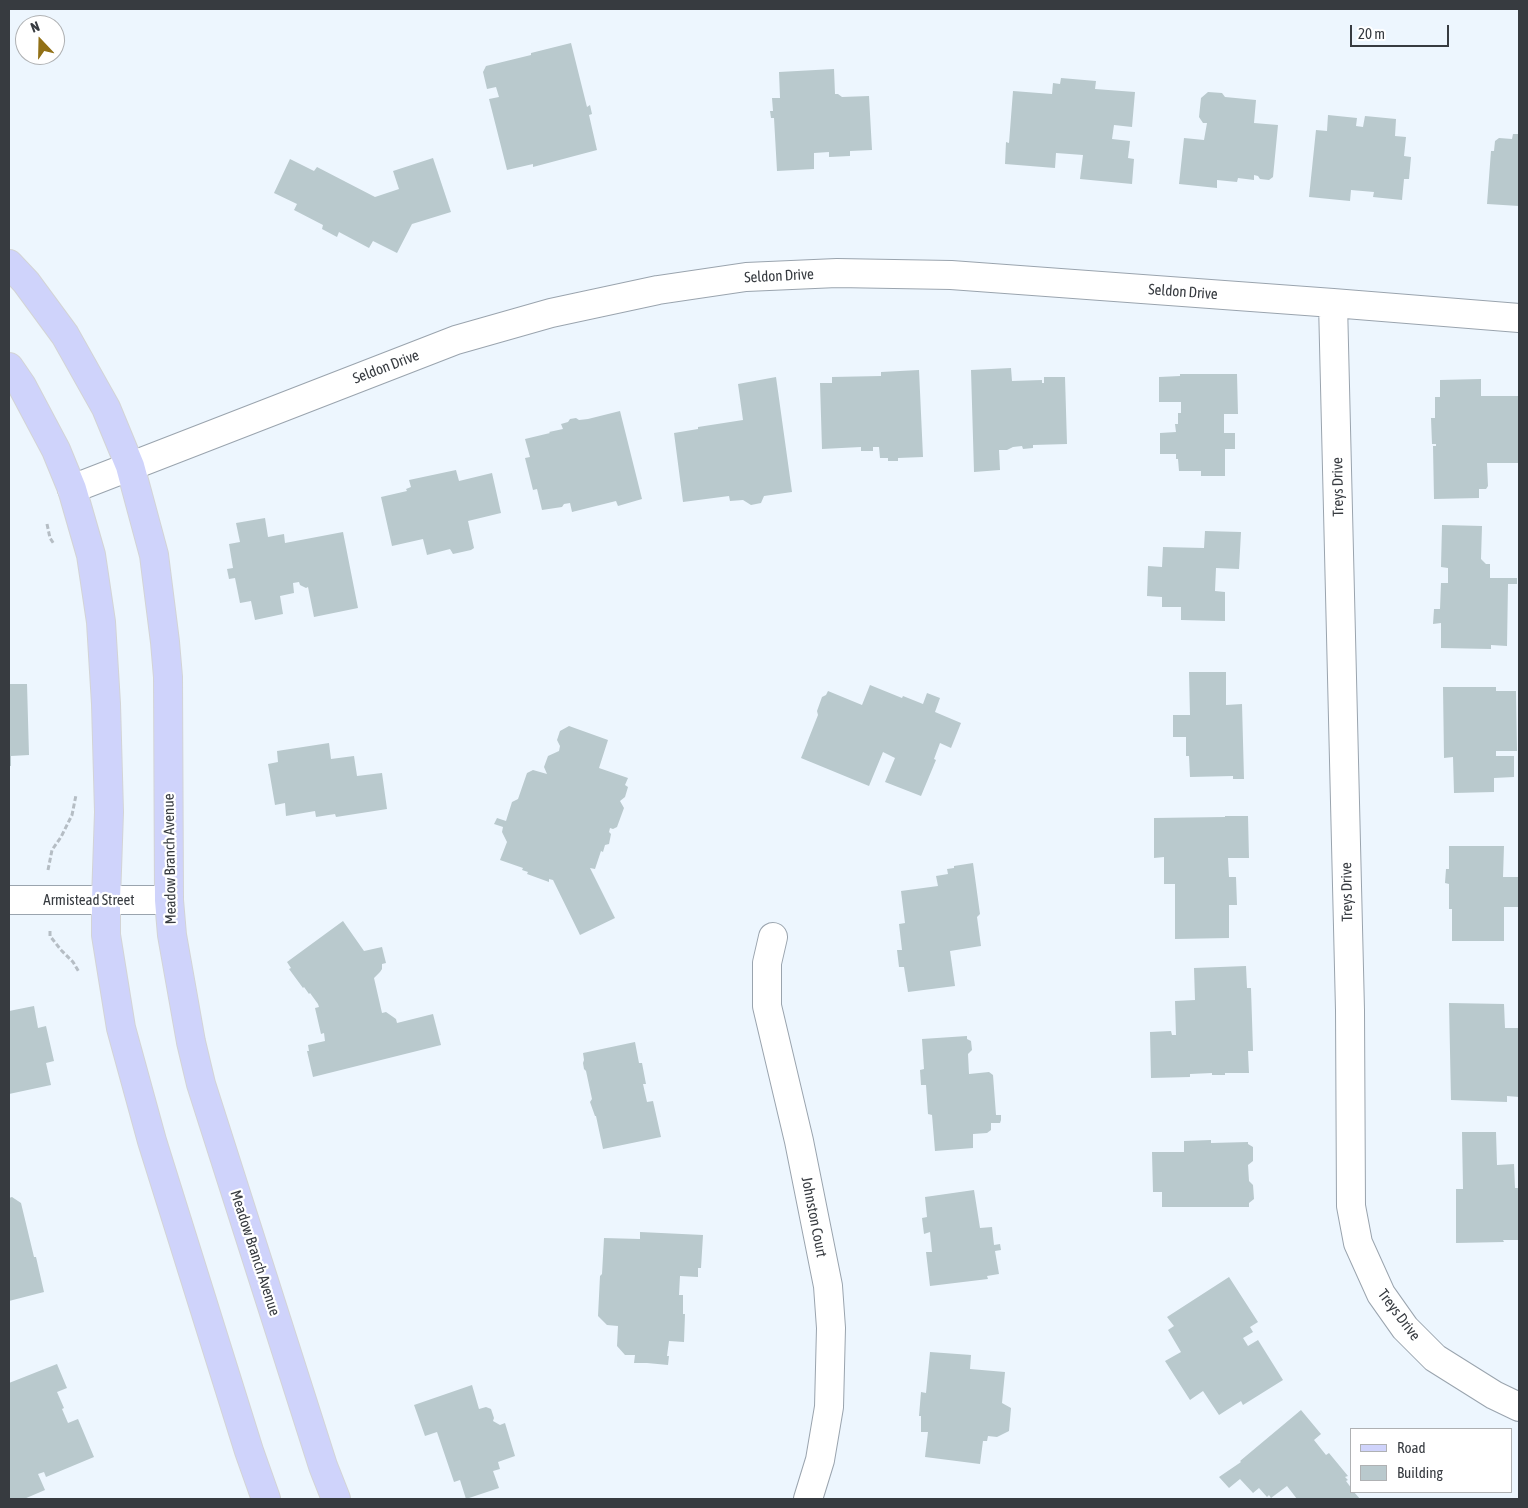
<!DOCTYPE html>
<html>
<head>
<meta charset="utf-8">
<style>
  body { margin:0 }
  #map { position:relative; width:1528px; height:1508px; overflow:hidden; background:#edf6fe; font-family:"Asap Condensed",sans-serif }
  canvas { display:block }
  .frame { position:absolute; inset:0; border:10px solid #373b40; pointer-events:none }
  .legend { position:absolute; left:1350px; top:1428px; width:162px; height:65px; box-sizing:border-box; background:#fff; border:1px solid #afb1b3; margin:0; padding:6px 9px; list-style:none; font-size:15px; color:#373b40 }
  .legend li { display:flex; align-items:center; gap:10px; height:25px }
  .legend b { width:25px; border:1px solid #afb1b3 }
  .north { position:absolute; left:15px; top:15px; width:50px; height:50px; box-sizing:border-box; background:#fff; border:1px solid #afb1b3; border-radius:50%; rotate:339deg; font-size:14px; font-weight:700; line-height:20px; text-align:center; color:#373b40 }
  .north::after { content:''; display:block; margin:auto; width:18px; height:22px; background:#917016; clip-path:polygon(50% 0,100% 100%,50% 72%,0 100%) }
  .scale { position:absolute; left:1350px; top:25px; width:99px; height:22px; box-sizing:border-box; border:2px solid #373b40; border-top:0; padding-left:6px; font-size:15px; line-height:18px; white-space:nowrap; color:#373b40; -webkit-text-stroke:4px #fff; paint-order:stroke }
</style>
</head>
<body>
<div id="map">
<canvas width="1528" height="1508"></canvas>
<div class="frame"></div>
<ul class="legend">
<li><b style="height:6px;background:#cfd3fb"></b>Road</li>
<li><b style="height:14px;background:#b9c9cd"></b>Building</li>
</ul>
<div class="north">N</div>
<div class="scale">20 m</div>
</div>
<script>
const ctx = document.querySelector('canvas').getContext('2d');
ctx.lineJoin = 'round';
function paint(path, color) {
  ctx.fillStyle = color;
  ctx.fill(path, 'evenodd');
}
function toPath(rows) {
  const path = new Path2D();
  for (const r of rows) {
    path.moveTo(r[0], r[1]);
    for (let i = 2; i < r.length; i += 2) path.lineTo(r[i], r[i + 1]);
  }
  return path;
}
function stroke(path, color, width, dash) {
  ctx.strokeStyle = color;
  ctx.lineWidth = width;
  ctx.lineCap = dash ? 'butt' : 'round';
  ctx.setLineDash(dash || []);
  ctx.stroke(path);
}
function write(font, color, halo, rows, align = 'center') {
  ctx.font = font + ' "Asap Condensed",sans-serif';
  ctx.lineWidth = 4.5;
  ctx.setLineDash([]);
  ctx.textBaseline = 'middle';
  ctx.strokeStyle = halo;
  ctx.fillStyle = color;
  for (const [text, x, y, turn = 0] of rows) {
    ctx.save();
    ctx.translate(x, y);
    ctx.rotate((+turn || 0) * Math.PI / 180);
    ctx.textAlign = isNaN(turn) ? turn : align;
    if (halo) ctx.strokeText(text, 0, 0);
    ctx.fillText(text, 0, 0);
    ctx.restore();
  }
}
paint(toPath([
  [571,43,587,107,590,105,592,114,589,115,597,150,533,167,533,164,507,170,489,99,499,97,496,87,487,89,483,72,486,66,531,55,531,53],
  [834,69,835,94,838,94,842,97,869,96,872,150,850,151,850,156,829,157,829,152,814,153,814,169,777,171,774,118,771,118,770,111,773,111,772,98,780,98,779,72],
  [1061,78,1096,81,1095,89,1135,92,1132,127,1114,125,1112,139,1130,141,1128,158,1134,159,1132,184,1080,179,1083,155,1056,153,1055,168,1005,164,1006,142,1009,143,1013,91,1052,94,1053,83,1060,84],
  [1208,92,1222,93,1225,97,1256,100,1254,123,1278,125,1273,177,1269,180,1260,179,1258,176,1254,175,1254,180,1238,178,1237,182,1217,180,1217,188,1179,184,1184,138,1204,140,1207,123,1203,123,1199,117,1201,98],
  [1328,115,1357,118,1356,126,1363,127,1365,116,1396,119,1395,136,1406,137,1404,156,1411,157,1409,179,1404,179,1402,200,1373,197,1374,192,1351,190,1350,201,1309,197,1316,130,1327,131],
  [1513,134,1519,134,1519,206,1487,204,1491,151,1494,151,1495,141,1499,138,1512,139],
  [433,158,451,212,412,224,397,253,373,241,369,248,339,232,337,237,322,229,323,225,294,210,297,204,274,193,290,159,314,171,317,167,375,197,399,189,393,171],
  [1011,368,1012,381,1042,380,1042,383,1044,383,1044,377,1065,377,1067,444,1033,445,1033,448,1023,449,1022,446,1013,447,1007,450,999,450,1000,470,974,472,971,370],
  [919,370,923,457,898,458,898,461,888,461,888,458,880,458,879,447,873,447,873,451,861,451,861,447,822,449,820,383,832,383,832,377,881,376,881,372],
  [1180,374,1237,374,1238,414,1224,414,1224,433,1235,433,1235,449,1225,449,1225,476,1201,476,1201,471,1179,471,1178,459,1176,459,1176,454,1160,454,1160,433,1176,432,1175,424,1178,424,1178,413,1181,413,1181,402,1159,402,1159,377,1180,376],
  [776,377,792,492,764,496,761,503,751,505,743,500,730,501,729,496,683,502,674,433,698,429,698,427,743,420,738,384],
  [1481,379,1481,396,1519,396,1519,463,1487,463,1488,486,1486,489,1479,489,1479,498,1434,499,1433,446,1436,446,1436,444,1432,444,1431,418,1435,418,1435,397,1440,397,1440,380],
  [620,411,642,499,618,506,616,501,572,512,570,503,564,504,562,507,542,510,537,489,533,490,525,458,530,457,525,439,550,433,549,432,563,429,561,424,568,422,570,419,576,418,579,420,588,419],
  [456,470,459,481,492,473,501,513,468,521,474,548,471,550,453,554,450,549,427,555,423,539,392,546,381,497,407,491,406,489,411,487,409,480],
  [265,518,268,537,284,534,285,543,343,532,358,608,314,617,308,587,306,588,300,585,299,582,293,583,294,593,280,596,283,614,255,620,251,601,240,603,235,578,229,579,227,569,233,568,229,544,240,542,236,523],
  [1442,525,1482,526,1481,559,1486,564,1490,564,1490,578,1517,578,1517,584,1508,584,1507,646,1491,645,1491,649,1441,648,1441,623,1433,624,1434,609,1440,609,1441,583,1448,583,1448,568,1441,567],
  [1205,531,1241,532,1239,569,1216,568,1215,591,1225,592,1225,621,1181,620,1181,607,1162,607,1162,597,1147,596,1148,566,1162,567,1163,547,1204,548],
  [1189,672,1226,672,1226,705,1242,704,1244,779,1233,779,1233,776,1190,777,1189,756,1186,756,1186,737,1173,737,1173,715,1190,715],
  [9,684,27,684,29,755,11,756,11,766,9,766],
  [870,685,902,698,903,696,923,704,927,693,940,698,935,712,961,723,951,748,940,743,934,759,936,760,921,796,885,782,895,758,883,752,869,786,801,758,818,715,817,711,822,697,826,695,828,691,862,705],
  [1443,687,1496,687,1496,691,1516,691,1517,751,1496,751,1496,756,1514,756,1514,777,1494,778,1494,792,1454,793,1453,757,1444,758],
  [569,726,608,740,599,768,628,778,625,785,628,787,625,797,620,801,624,808,617,827,613,829,610,828,609,832,611,834,609,844,605,845,603,852,601,851,595,869,590,868,615,918,580,935,553,880,549,879,549,882,527,874,528,872,522,870,523,868,500,860,507,842,502,832,503,827,494,824,497,818,506,821,512,802,518,799,527,773,533,770,547,774,544,767,548,756,559,751,560,746,557,740,560,731],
  [329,743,331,759,354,756,357,776,382,773,387,809,336,817,335,814,316,817,315,811,286,816,285,803,275,805,268,764,278,762,277,751],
  [1225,816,1248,816,1249,858,1228,858,1229,877,1236,877,1237,905,1229,905,1229,938,1175,939,1175,884,1164,884,1164,857,1154,858,1154,818,1225,817],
  [1449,846,1504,846,1503,877,1519,877,1519,907,1504,907,1504,941,1452,941,1452,909,1449,909,1449,884,1445,883,1446,869,1449,869],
  [973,863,980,914,977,917,981,946,950,951,955,986,908,992,904,967,899,967,897,950,902,950,899,924,905,923,901,891,938,886,936,876,948,874,947,869,954,868,954,866],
  [343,921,364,951,382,947,386,963,382,964,382,969,380,972,374,978,382,1013,386,1012,396,1019,397,1023,433,1014,441,1045,313,1077,307,1051,309,1051,308,1045,325,1041,324,1033,321,1034,315,1008,319,1007,318,1004,310,993,309,994,304,987,303,988,289,969,291,968,287,962],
  [1246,966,1247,988,1251,988,1253,1051,1248,1051,1249,1073,1225,1073,1225,1075,1212,1075,1212,1073,1190,1074,1190,1077,1151,1078,1150,1032,1171,1031,1172,1035,1176,1035,1175,1001,1195,1000,1194,968],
  [1449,1003,1504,1004,1505,1028,1519,1028,1519,1097,1507,1096,1507,1102,1451,1100],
  [34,1006,38,1028,46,1026,54,1061,46,1063,51,1085,9,1094,9,1011],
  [967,1036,967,1039,971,1041,972,1050,968,1054,969,1074,989,1072,993,1075,996,1115,1001,1115,1001,1120,1000,1123,991,1123,991,1130,987,1133,973,1134,973,1148,935,1151,932,1115,928,1114,926,1085,921,1085,920,1070,924,1069,922,1039],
  [635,1042,639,1063,642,1063,646,1084,643,1084,647,1102,653,1101,661,1137,603,1149,596,1116,595,1116,590,1102,592,1099,586,1071,584,1069,583,1063,584,1060,583,1053],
  [1462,1132,1496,1132,1497,1165,1514,1164,1515,1188,1519,1188,1519,1240,1503,1240,1504,1242,1456,1243,1456,1189,1463,1189],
  [1211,1140,1211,1143,1248,1142,1248,1144,1253,1147,1253,1161,1248,1165,1249,1181,1253,1185,1254,1199,1249,1203,1249,1207,1162,1207,1162,1192,1153,1192,1152,1152,1184,1152,1184,1141],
  [974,1190,980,1228,992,1227,994,1245,1000,1244,1001,1250,995,1251,999,1274,987,1276,988,1279,930,1286,926,1252,932,1252,930,1232,924,1234,922,1218,927,1217,925,1197],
  [12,1197,21,1203,34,1257,36,1257,44,1292,9,1301,9,1198],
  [640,1232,703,1235,701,1268,698,1268,698,1277,680,1276,679,1295,683,1295,683,1314,685,1314,684,1342,669,1341,667,1356,669,1356,668,1365,647,1363,634,1363,635,1355,625,1355,617,1346,618,1326,607,1325,598,1316,600,1276,602,1274,604,1238,640,1239],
  [1229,1277,1258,1322,1250,1327,1253,1332,1243,1338,1248,1346,1258,1340,1283,1380,1243,1405,1241,1401,1219,1415,1203,1391,1190,1400,1165,1361,1181,1352,1168,1330,1174,1326,1167,1317],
  [930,1352,971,1355,970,1369,1005,1372,1002,1403,1011,1408,1009,1431,997,1437,988,1436,987,1441,983,1441,980,1464,925,1457,928,1432,921,1432,921,1416,919,1416,921,1392,926,1393],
  [57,1364,67,1388,57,1392,64,1408,62,1409,68,1423,78,1419,94,1457,46,1477,44,1472,38,1474,45,1490,24,1499,9,1499,9,1383],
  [472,1385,479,1409,486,1407,491,1409,494,1418,493,1421,500,1425,505,1423,515,1456,498,1462,500,1469,493,1471,499,1488,466,1499,460,1480,454,1482,437,1432,425,1436,414,1405],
  [1301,1410,1321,1434,1314,1440,1326,1455,1329,1453,1348,1476,1345,1477,1348,1480,1346,1481,1352,1489,1352,1492,1354,1492,1360,1499,1297,1499,1287,1486,1271,1498,1269,1495,1267,1497,1259,1488,1253,1493,1240,1479,1229,1488,1219,1477,1241,1462,1240,1461]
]), '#b9c9cd');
const minor = toPath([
  [1333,303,1350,1010,1351,1206,1358,1243,1381,1294,1405,1328,1435,1358,1494,1395,1519,1407],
  [72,489,456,340,551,313,658,290,746,277,837,273,951,275,1333,303,1519,318],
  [9,900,169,900],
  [773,937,767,963,767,1006,799,1141,828,1286,831,1328,829,1407,820,1460,808,1499]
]);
const major = toPath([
  [9,264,26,282,65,335,106,408,130,466,154,555,165,642,168,677,169,900,172,935,191,1042,201,1084,323,1466,336,1499],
  [9,367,22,386,56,450,72,489,91,555,101,622,106,704,109,812,106,899,106,935,121,1028,152,1141,249,1451,266,1499]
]);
stroke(minor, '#9aa4ae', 30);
stroke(major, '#d3d4d5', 30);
stroke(toPath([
  [47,524,50,538,54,544],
  [48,870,52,850,61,837,72,815,76,795],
  [50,931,50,936,61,950,73,962,79,972]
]), '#b5bdc4', 3, [5, 2.5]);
stroke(minor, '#fff', 28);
stroke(major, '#cfd3fb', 28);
write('15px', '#373b40', '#fff', [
  ["Seldon Drive",779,276,-3],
  ["Seldon Drive",1183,292,4],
  ["Seldon Drive",386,367,-21],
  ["Treys Drive",1338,487,-91],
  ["Meadow Branch Avenue",170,859,-91],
  ["Treys Drive",1347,892,-91],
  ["Armistead Street",89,900],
  ["Johnston Court",814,1217,79],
  ["Meadow Branch Avenue",255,1253,72],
  ["Treys Drive",1399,1315,53]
]);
</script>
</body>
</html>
